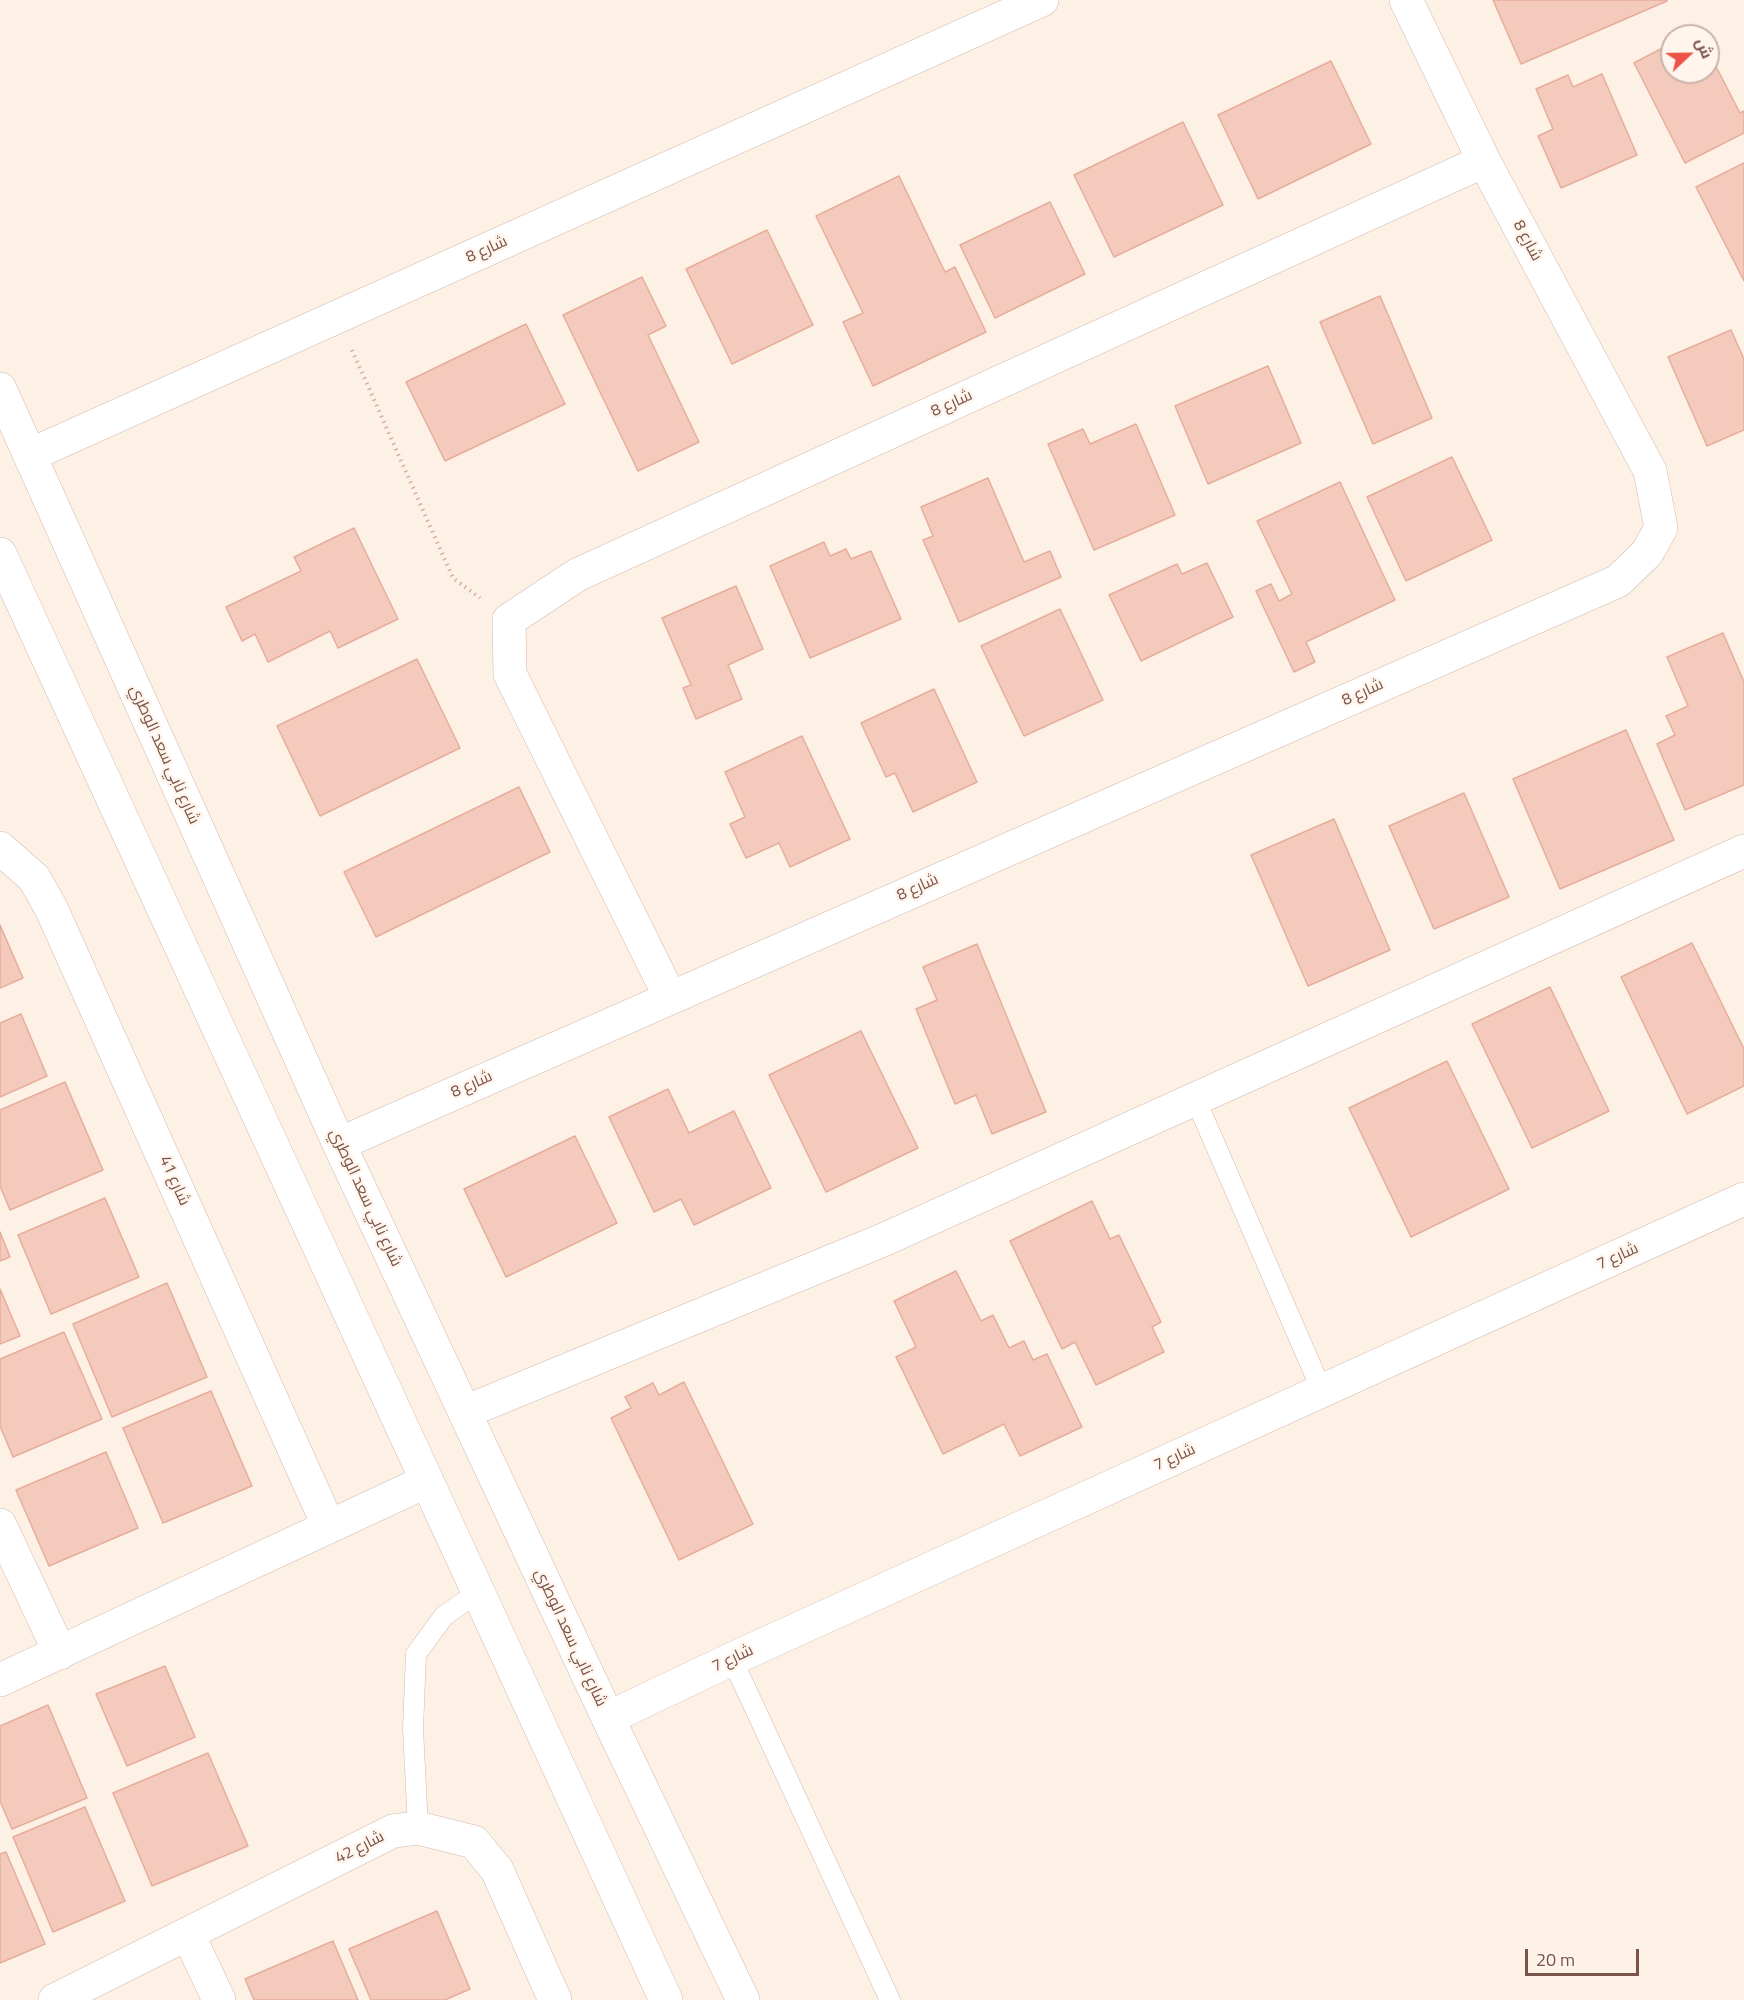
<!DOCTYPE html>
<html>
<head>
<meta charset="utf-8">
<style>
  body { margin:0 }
  #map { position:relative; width:1744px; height:2000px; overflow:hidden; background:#fdf1e6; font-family:"Titillium Web",Cairo,sans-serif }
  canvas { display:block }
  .north { position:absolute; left:1660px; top:24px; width:60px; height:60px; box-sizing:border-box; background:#fff5ed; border:2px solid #c9b4ab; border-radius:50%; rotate:68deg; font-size:16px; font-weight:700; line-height:24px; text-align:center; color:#785349 }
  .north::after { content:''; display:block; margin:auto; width:21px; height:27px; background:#ec5246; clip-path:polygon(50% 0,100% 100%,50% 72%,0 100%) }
  .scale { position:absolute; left:1525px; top:1949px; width:114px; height:27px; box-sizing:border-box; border:3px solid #785349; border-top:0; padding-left:8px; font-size:18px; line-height:21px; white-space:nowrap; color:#785349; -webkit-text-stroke:4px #fff5ed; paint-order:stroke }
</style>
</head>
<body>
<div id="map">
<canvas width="1744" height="2000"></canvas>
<div class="north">ش</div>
<div class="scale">20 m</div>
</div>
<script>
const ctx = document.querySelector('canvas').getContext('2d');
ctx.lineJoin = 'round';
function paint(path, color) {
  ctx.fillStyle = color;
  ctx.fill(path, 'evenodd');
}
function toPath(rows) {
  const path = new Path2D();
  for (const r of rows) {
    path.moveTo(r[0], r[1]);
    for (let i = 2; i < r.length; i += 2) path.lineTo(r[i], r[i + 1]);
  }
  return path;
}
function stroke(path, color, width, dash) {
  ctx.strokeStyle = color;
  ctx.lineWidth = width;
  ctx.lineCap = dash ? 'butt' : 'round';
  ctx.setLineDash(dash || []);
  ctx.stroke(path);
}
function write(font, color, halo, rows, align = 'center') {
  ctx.font = font + ' "Titillium Web",Cairo,sans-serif';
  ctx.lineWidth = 5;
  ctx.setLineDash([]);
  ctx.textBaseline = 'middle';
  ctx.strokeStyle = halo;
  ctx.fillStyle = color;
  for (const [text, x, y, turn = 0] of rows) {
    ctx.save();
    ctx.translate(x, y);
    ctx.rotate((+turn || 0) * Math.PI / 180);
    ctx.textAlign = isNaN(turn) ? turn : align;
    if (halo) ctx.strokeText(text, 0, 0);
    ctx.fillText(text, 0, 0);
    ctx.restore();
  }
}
const building = toPath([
  [1493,0,1667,0,1667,1,1521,64,1493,0],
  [1672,43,1672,72,1708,72,1708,51,1740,113,1744,111,1744,133,1685,163,1634,63,1672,43],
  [1331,61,1371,144,1258,199,1218,115,1331,61],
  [1602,74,1637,155,1561,188,1538,136,1553,129,1536,89,1568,75,1573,87,1602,74],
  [1183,122,1223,205,1114,257,1074,175,1183,122],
  [1744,163,1744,281,1696,187,1744,163],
  [899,176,945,272,955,267,986,332,873,386,843,322,863,313,816,216,899,176],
  [1050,202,1085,274,995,318,960,245,1050,202],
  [767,230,813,325,732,364,686,269,767,230],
  [642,277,666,326,648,335,699,442,638,471,563,315,642,277],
  [1380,296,1432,418,1373,444,1320,322,1380,296],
  [526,324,565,404,445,461,406,382,526,324],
  [1731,330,1744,359,1744,430,1707,446,1668,357,1731,330],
  [1268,366,1301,443,1208,484,1175,406,1268,366],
  [1136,424,1175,515,1094,550,1048,444,1083,429,1090,444,1136,424],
  [1452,457,1492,540,1406,581,1367,497,1452,457],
  [988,478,1024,562,1050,551,1061,577,959,622,923,540,933,536,921,507,988,478],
  [1340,482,1395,600,1306,642,1315,662,1294,672,1256,591,1271,584,1279,601,1292,594,1257,521,1340,482],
  [354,528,398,619,338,648,330,631,268,662,255,634,242,641,226,607,301,571,294,557,354,528],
  [824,542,830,556,846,549,851,559,871,551,901,619,810,658,770,566,824,542],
  [1207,563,1233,617,1141,661,1109,595,1177,564,1182,574,1207,563],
  [736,586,763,649,728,665,742,699,696,719,683,688,691,685,662,618,736,586],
  [1060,609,1103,700,1024,736,981,646,1060,609],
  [1723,633,1744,682,1744,785,1685,810,1657,744,1675,735,1666,716,1688,706,1667,657,1723,633],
  [417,659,460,748,320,816,277,726,417,659],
  [934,689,977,782,913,812,895,773,886,777,861,723,934,689],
  [1626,730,1674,840,1560,889,1513,779,1626,730],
  [802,736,850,839,790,867,779,843,746,858,730,824,745,817,725,772,802,736],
  [519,787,550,852,376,937,344,872,519,787],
  [1464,793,1509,897,1434,929,1389,826,1464,793],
  [1334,819,1390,950,1308,986,1251,855,1334,819],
  [0,925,23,978,0,988,0,925],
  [1692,943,1744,1049,1744,1086,1687,1114,1621,977,1692,943],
  [977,944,1046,1112,992,1134,976,1095,955,1104,916,1009,937,1000,923,967,977,944],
  [1550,987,1609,1111,1532,1148,1472,1024,1550,987],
  [21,1014,47,1076,0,1097,0,1023,21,1014],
  [861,1031,918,1148,826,1192,769,1075,861,1031],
  [1447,1061,1509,1189,1411,1237,1349,1108,1447,1061],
  [65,1082,103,1170,10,1210,0,1186,0,1110,65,1082],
  [668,1089,689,1133,734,1111,771,1188,694,1225,681,1199,654,1212,609,1117,668,1089],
  [575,1136,617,1223,506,1277,464,1189,575,1136],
  [105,1198,139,1277,51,1314,18,1235,105,1198],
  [1092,1201,1110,1239,1119,1235,1161,1322,1152,1327,1164,1352,1096,1385,1075,1342,1062,1349,1010,1241,1092,1201],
  [0,1232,10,1257,0,1261,0,1232],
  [956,1271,981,1321,993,1315,1009,1348,1024,1341,1033,1360,1047,1354,1082,1427,1020,1456,1004,1424,943,1454,896,1357,916,1347,894,1301,956,1271],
  [167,1283,207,1377,112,1417,73,1324,167,1283],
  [0,1289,20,1336,0,1344,0,1289],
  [64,1332,102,1419,13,1457,0,1426,0,1359,64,1332],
  [684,1382,753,1524,679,1560,611,1418,631,1408,625,1397,653,1383,659,1395,684,1382],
  [211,1391,252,1486,163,1523,123,1428,211,1391],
  [106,1452,138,1528,49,1566,16,1490,106,1452],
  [165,1666,195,1737,127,1766,96,1694,165,1666],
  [48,1705,87,1798,12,1829,0,1801,0,1726,48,1705],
  [208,1753,248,1846,152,1886,113,1793,208,1753],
  [85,1807,125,1901,53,1932,13,1837,85,1807],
  [6,1852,45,1944,0,1963,0,1854,6,1852],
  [437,1911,470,1989,445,2000,371,2000,349,1949,437,1911],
  [333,1941,358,2000,254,2000,245,1979,333,1941]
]);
paint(building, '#f4cabc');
stroke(building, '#e7ad9c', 1.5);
const service = toPath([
  [1195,1098,1322,1391],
  [732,1659,890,2000],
  [418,1828,413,1729,416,1654,444,1616,478,1592]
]);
const minor = toPath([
  [0,848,34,878,51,908,329,1527],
  [670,997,510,674,509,620,577,575,1484,161],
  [339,1144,1618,581,1647,553,1661,528,1650,471,1484,161,1406,0],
  [465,1412,883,1240,1744,851],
  [0,1525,60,1653],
  [0,1680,427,1481],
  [608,1718,732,1659,1744,1199],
  [188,1934,219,2000],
  [55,2000,393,1831,418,1828,474,1842,497,1870,555,2000]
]);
const tertiary = toPath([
  [0,389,339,1144,608,1718,743,2000],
  [30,455,1042,0],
  [0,554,666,2000]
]);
stroke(service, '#d2b9ae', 21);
stroke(minor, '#d2b9ae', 34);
stroke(tertiary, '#d2b9ae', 34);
stroke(toPath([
  [352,350,453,578,480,598]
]), '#d9ad9f', 4, [1.5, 4.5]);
stroke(service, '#fff', 20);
stroke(minor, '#fff', 33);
stroke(tertiary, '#fff', 33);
write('16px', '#785349', '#fff5ed', [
  ["شارع 8",1527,241,62],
  ["شارع 8",487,250,-24],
  ["شارع 8",952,404,-24],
  ["شارع 8",1363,693,-24],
  ["شارع نابي سعد الوطري",164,755,66],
  ["شارع 8",918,888,-24],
  ["شارع 8",472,1085,-24],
  ["شارع 41",174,1181,66],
  ["شارع نابي سعد الوطري",365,1198,65],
  ["شارع 7",1618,1257,-24],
  ["شارع 7",1175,1458,-24],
  ["شارع نابي سعد الوطري",570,1638,65],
  ["شارع 7",733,1659,-25],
  ["شارع 42",360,1848,-27]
]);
</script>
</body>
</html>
